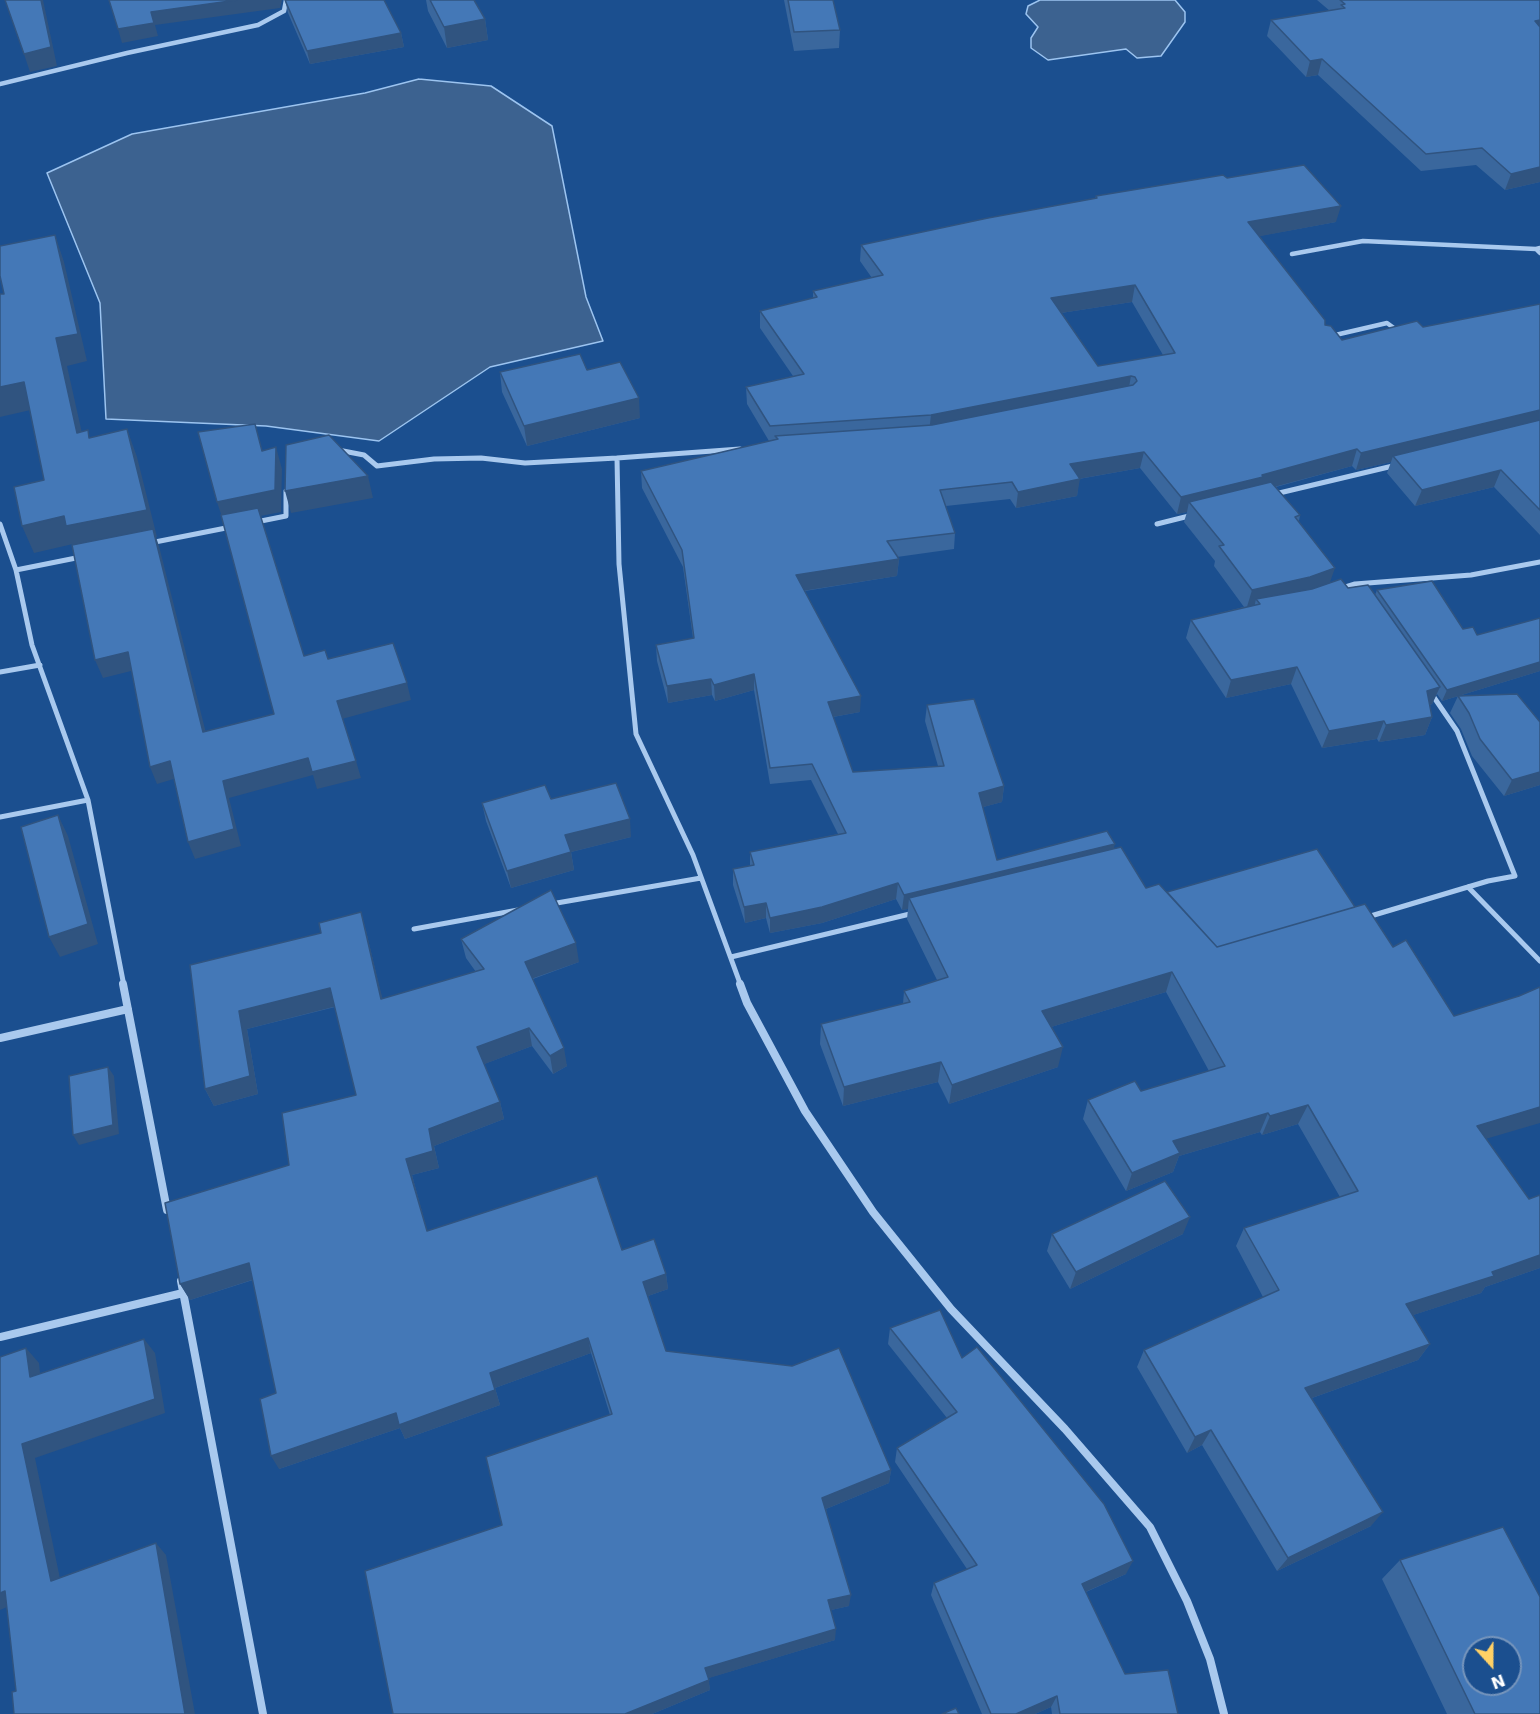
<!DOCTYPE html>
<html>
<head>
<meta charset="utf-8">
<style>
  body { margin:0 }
  #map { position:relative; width:1540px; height:1714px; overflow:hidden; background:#1b4f8f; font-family:"DejaVu Sans",sans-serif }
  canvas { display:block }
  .north { position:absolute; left:1462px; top:1636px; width:60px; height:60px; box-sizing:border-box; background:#1b4f8f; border:2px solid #7695bc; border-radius:50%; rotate:159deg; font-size:16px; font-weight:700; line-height:24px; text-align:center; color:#fff }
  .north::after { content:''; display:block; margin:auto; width:21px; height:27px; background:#ffd166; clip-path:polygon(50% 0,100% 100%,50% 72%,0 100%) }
</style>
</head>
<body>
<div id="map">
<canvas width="1540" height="1714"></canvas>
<div class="north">N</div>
</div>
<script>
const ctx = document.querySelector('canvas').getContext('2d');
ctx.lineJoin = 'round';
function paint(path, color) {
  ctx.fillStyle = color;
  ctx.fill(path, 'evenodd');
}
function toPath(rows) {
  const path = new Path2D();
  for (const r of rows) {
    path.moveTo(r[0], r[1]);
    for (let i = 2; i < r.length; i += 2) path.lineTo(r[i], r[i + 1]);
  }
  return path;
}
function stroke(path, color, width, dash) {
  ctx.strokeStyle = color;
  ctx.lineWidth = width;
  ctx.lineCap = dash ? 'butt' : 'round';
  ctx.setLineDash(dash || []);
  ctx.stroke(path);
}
const water = toPath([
  [1040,0,1175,0,1185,12,1185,22,1161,56,1137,58,1126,49,1048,60,1031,48,1031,38,1038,27,1026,14,1028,6,1040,0],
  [419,79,491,86,552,126,586,297,603,341,490,367,379,441,266,426,106,419,100,303,47,173,132,134,365,93,419,79]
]);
paint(water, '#3c6290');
stroke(water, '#9cc4f0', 1.5);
stroke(toPath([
  [0,84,127,53,258,25,284,11,286,0],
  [1540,248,1536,249,1540,253],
  [1292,254,1363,241,1536,249],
  [1331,336,1387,323,1398,331]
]), '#a9c9ee', 4.5);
stroke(toPath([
  [338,450,364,455,377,466,434,459,481,458,525,463,617,458,619,564,636,734,693,855,741,986],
  [617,458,740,449],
  [1275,494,1397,465],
  [256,522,286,516,286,491],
  [0,524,16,570,32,645,88,800,124,986],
  [1157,524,1193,515],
  [150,543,231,527],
  [16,570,81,557],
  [1339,589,1355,584,1471,575,1540,562],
  [0,672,40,665],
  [0,817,88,800],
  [1468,887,1540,961],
  [551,904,701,878],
  [1364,918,1488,881,1515,876,1457,731,1431,693],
  [414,929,518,910],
  [731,957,914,913]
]), '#a9c9ee', 5);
stroke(toPath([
  [123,984,167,1210],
  [740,984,747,1003,805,1111,873,1212,951,1309,1065,1429,1150,1527,1187,1601,1210,1659,1224,1714],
  [0,1038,128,1009],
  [181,1281,263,1714],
  [0,1337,183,1293]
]), '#a9c9ee', 8);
paint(toPath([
  [285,0,401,33,404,47,310,64,288,13],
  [426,0,474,0,485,19,488,40,447,48,428,11],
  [784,0,833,0,840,30,839,48,794,51],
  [1317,0,1540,0,1540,182,1505,190,1476,165,1421,171,1318,75,1306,77,1267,36,1271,20,1330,11],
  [1227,178,1336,222,1259,236,1325,325,1342,340,1423,327,1540,304,1540,535,1494,487,1415,506,1387,473,1391,462,1356,470,1352,466,1276,487,1300,515,1299,521,1330,582,1348,588,1375,595,1377,590,1477,635,1540,618,1540,671,1442,701,1437,694,1432,704,1430,705,1432,717,1425,735,1379,742,1377,739,1322,748,1291,684,1226,698,1186,638,1191,620,1244,607,1214,566,1215,561,1184,522,1187,512,1177,514,1140,468,1079,479,1077,496,1016,508,1010,499,946,506,955,533,954,549,897,557,899,559,897,576,805,591,860,712,833,717,853,772,938,766,925,721,927,705,1004,786,1002,802,983,807,997,860,1113,849,1146,888,1167,892,1486,1139,1529,1199,1540,1195,1540,1268,1485,1287,1481,1293,1413,1315,1430,1344,1418,1360,1312,1398,1371,1526,1277,1571,1202,1445,1187,1453,1137,1367,1144,1350,1263,1297,1236,1246,1244,1228,1340,1197,1298,1124,1262,1135,1260,1132,1179,1156,1173,1172,1126,1191,1083,1119,1088,1100,1141,1091,1209,1071,1166,992,1051,1027,1058,1067,949,1104,938,1082,843,1106,820,1044,821,1024,903,1004,904,991,937,980,907,919,908,909,902,910,896,899,822,923,770,933,766,918,745,923,733,885,733,869,750,866,750,852,838,834,811,780,770,784,754,690,715,701,712,695,668,703,657,661,656,645,693,638,683,567,642,488,641,471,769,441,747,404,746,387,793,376,760,328,760,311,813,298,813,291,872,278,860,261,861,245,1095,199,1096,196],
  [1132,302,1163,355,1098,366,1061,313],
  [587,370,640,418,527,446,502,392,500,372],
  [1458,696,1540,722,1540,785,1504,796,1472,756,1461,729,1450,713],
  [551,799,631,837,571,852,574,870,511,888,486,821,482,803],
  [361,912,366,931,382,999,476,972,466,958,461,939,579,962,533,979,567,1066,553,1074,532,1046,484,1064,500,1102,504,1119,434,1146,439,1168,412,1175,427,1231,622,1250,666,1274,668,1289,648,1296,666,1351,891,1470,889,1483,826,1509,849,1606,831,1610,835,1640,708,1678,710,1690,652,1714,393,1714,502,1525,610,1415,591,1353,495,1388,500,1405,405,1439,400,1428,279,1469,276,1393,253,1280,190,1300,180,1284,289,1165,356,1095,335,1007,247,1029,258,1094,214,1106,205,1089,190,965,321,933],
  [1052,1234,1183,1234,1070,1289,1047,1251],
  [890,1328,962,1358,1126,1574,1086,1592,1125,1674,1178,1714,1052,1714,1051,1707,1035,1714,982,1714,931,1595,934,1583,967,1569,895,1462,897,1448,947,1418,888,1344],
  [1400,1560,1540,1714,1447,1714,1382,1579]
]), '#3a679d');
paint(toPath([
  [41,0,43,0,57,66,30,72,24,54],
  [237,0,282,0,280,8,155,25,158,36,122,43,118,29,151,12],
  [485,19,488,40,447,48,444,27],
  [1540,20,1540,35,1535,21],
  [401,33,404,47,310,64,307,51],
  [1322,59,1318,75,1306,77,1310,61],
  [1540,167,1540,182,1505,190,1511,174],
  [1341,206,1336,222,1245,239,1248,222],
  [55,235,64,262,87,361,67,366,88,460,77,433,56,338],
  [1135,285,1132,302,1048,315,1051,298],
  [1131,376,1128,393,929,432,931,415],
  [24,382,35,409,0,417,0,387],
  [639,398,640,418,527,446,524,426],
  [1540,410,1540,425,1393,456,1391,462,1356,470,1361,453],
  [127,429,137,457,157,537,156,537,159,546,210,749,73,544,34,553,22,526],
  [276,447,282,469,281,512,224,523,217,502],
  [1357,449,1352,466,1259,491,1189,502,1187,512,1177,514,1181,497],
  [1144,452,1140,468,1067,481,1070,464],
  [1501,470,1494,487,1415,506,1422,490],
  [368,476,373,498,291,513,285,491],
  [1080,479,1077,496,1016,508,1018,492],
  [899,559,897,576,796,592,796,575],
  [1335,568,1328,588,1260,604,1256,599,1254,608,1246,610,1252,590],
  [128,652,135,670,103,678,95,660],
  [1540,662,1540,671,1442,701,1447,690],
  [1297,667,1291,684,1226,698,1231,680],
  [754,674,754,690,715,701,714,685],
  [711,679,712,695,668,703,667,686],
  [407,683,411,700,342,719,337,701],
  [1440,687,1432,704,1420,708,1427,691],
  [861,696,860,712,827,718,828,702],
  [1432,717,1425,735,1379,742,1386,725],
  [1384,721,1377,739,1322,748,1329,731],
  [308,758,356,761,361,778,317,789,313,775,229,798,241,846,195,859,188,842,223,781],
  [170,761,177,778,157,784,150,767],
  [1540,772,1540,785,1504,796,1512,780],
  [1004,786,1002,802,976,809,979,793],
  [58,815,68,836,98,944,60,957,49,937],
  [630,819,631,837,571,852,574,870,511,888,507,871,565,835],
  [1115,844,1111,860,909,898,908,909,902,910,904,895],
  [898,883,896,899,822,923,770,933,770,918],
  [766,903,766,918,745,923,744,907],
  [361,912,366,931,387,1017,381,999],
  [576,943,579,962,528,980,525,962],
  [1172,972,1166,992,1038,1031,1042,1011],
  [330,988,337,1006,247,1029,258,1094,214,1106,205,1089,239,1011],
  [529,1028,532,1046,482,1065,477,1047],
  [1063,1047,1058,1067,949,1104,952,1085],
  [564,1048,567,1066,553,1074,550,1056],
  [941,1062,938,1082,843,1106,844,1087],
  [108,1067,114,1076,119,1134,79,1145,73,1135],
  [500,1102,504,1119,434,1146,439,1168,412,1175,432,1247,406,1159,429,1129],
  [1308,1105,1298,1124,1262,1135,1270,1116],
  [1540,1107,1540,1123,1465,1145,1477,1126],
  [1268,1113,1260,1132,1179,1156,1173,1172,1126,1191,1132,1173,1173,1141],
  [1190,1217,1183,1234,1070,1289,1076,1272],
  [1540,1255,1540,1268,1485,1287,1481,1293,1395,1321,1406,1304,1492,1272],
  [249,1263,258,1278,190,1300,180,1284],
  [666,1274,668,1289,645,1297,643,1282],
  [588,1338,591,1353,495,1388,500,1405,405,1439,400,1428,279,1469,271,1456,396,1413,490,1373],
  [144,1339,155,1353,165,1413,35,1458,63,1593,51,1581,22,1444],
  [1430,1344,1418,1360,1295,1404,1305,1388],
  [26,1348,39,1363,42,1392,30,1377],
  [1211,1430,1202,1445,1187,1453,1195,1437],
  [891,1470,889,1483,821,1511,822,1498],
  [1383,1512,1371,1526,1277,1571,1288,1558],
  [156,1543,166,1555,195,1714,185,1714],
  [1133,1561,1126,1574,1076,1596,1082,1584],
  [5,1591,19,1602,0,1610,0,1593],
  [851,1595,849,1606,827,1611,828,1600],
  [836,1629,835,1640,706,1679,705,1668],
  [709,1680,710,1690,652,1714,625,1714],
  [1057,1696,1051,1707,1035,1714,1016,1714]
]), '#305480');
const building = toPath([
  [5,0,41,0,51,47,24,54,5,0],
  [109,0,237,0,151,12,154,23,118,29,109,0],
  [285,0,384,0,401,33,307,51,285,0],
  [430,0,474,0,485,19,444,27,430,0],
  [788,0,833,0,840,30,794,32,788,0],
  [1340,0,1540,0,1540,20,1535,21,1540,27,1540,167,1511,174,1482,148,1426,154,1322,59,1310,61,1271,20,1345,8,1341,5,1345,4,1340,0],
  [1304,165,1341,206,1248,222,1325,320,1325,325,1331,326,1342,340,1417,321,1423,327,1540,304,1540,410,1361,453,1357,449,1262,475,1263,477,1181,497,1144,452,1070,464,1080,479,1018,492,1012,482,940,490,955,533,887,541,899,559,796,575,861,696,828,702,853,772,944,766,927,705,974,699,1004,786,979,793,997,860,1107,831,1115,844,904,895,898,883,822,907,770,918,766,903,744,907,733,869,754,865,750,852,846,833,812,764,770,768,754,674,714,685,711,679,667,686,656,645,694,638,682,550,641,471,778,439,775,436,932,425,1133,385,1137,381,1135,377,1131,376,931,415,770,426,746,387,804,374,760,311,817,297,813,291,883,275,861,245,988,218,1097,198,1096,196,1223,175,1227,178,1304,165],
  [1135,285,1175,353,1098,366,1051,298,1135,285],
  [55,235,78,334,56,338,77,433,88,430,89,438,127,429,147,510,66,526,64,516,22,526,14,487,44,480,24,382,0,387,0,294,4,294,0,276,0,246,55,235],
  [580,354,587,370,620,362,639,398,524,426,500,372,580,354],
  [1540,420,1540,510,1501,470,1422,490,1393,456,1540,420],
  [255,424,262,451,276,447,275,490,217,502,198,432,255,424],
  [329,435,368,476,285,491,286,445,329,435],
  [1271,482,1300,515,1295,517,1335,568,1310,577,1252,590,1219,546,1224,545,1189,502,1271,482],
  [258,508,304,656,325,650,328,659,393,643,407,683,337,701,356,761,312,772,308,758,223,781,234,829,188,842,170,761,150,767,128,652,95,660,72,545,153,529,203,732,274,714,221,515,258,508],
  [1341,579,1348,588,1368,585,1440,687,1427,691,1432,717,1386,725,1384,721,1329,731,1297,667,1231,680,1191,620,1260,604,1256,599,1312,589,1341,579],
  [1432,581,1463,629,1473,627,1477,635,1540,618,1540,662,1447,690,1377,590,1432,581],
  [1517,694,1540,722,1540,772,1512,780,1480,739,1469,713,1458,696,1517,694],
  [616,783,630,819,565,835,571,852,507,871,482,803,545,785,551,799,616,783],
  [58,815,88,924,49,937,21,827,58,815],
  [1121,847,1146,888,1159,884,1217,947,1365,904,1393,947,1406,940,1454,1016,1519,996,1540,987,1540,1107,1477,1126,1529,1199,1540,1195,1540,1255,1492,1272,1494,1276,1406,1304,1430,1344,1305,1388,1383,1512,1288,1558,1211,1430,1195,1437,1144,1350,1279,1290,1244,1228,1358,1191,1308,1105,1270,1116,1268,1113,1173,1141,1180,1153,1132,1173,1088,1100,1135,1081,1141,1091,1225,1066,1172,972,1042,1011,1063,1047,952,1085,941,1062,844,1087,821,1024,910,1002,904,991,948,977,909,898,1121,847],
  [1317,849,1355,907,1217,947,1167,892,1317,849],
  [551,890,576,943,525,962,564,1048,550,1056,529,1028,477,1047,500,1102,429,1129,433,1151,406,1159,427,1231,597,1176,622,1250,654,1239,666,1274,643,1282,666,1351,792,1366,839,1348,891,1470,822,1498,851,1595,828,1600,836,1629,705,1668,709,1680,625,1714,393,1714,365,1571,502,1525,486,1457,612,1414,588,1338,490,1373,495,1390,399,1425,396,1413,271,1456,260,1399,276,1393,249,1263,180,1284,165,1203,289,1165,282,1113,356,1095,330,988,239,1011,250,1076,205,1089,190,965,321,933,319,923,361,912,381,999,484,969,461,939,551,890],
  [108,1067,113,1125,73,1135,69,1076,108,1067],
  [1165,1181,1190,1217,1076,1272,1052,1234,1165,1181],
  [940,1310,962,1358,977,1347,1104,1504,1133,1561,1082,1584,1125,1674,1168,1670,1178,1714,1060,1714,1057,1696,1016,1714,991,1714,934,1583,977,1565,897,1448,957,1412,890,1328,940,1310],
  [144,1339,155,1399,22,1444,51,1581,156,1543,185,1714,14,1714,12,1692,16,1691,5,1591,0,1593,0,1357,26,1348,30,1377,144,1339],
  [1503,1527,1540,1597,1540,1714,1475,1714,1400,1560,1503,1527],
  [1474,1648,1510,1648,1510,1684,1474,1684,1474,1648],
  [956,1708,959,1714,942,1714,956,1708]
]);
paint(building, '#4478b7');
stroke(building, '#305480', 1.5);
</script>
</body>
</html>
